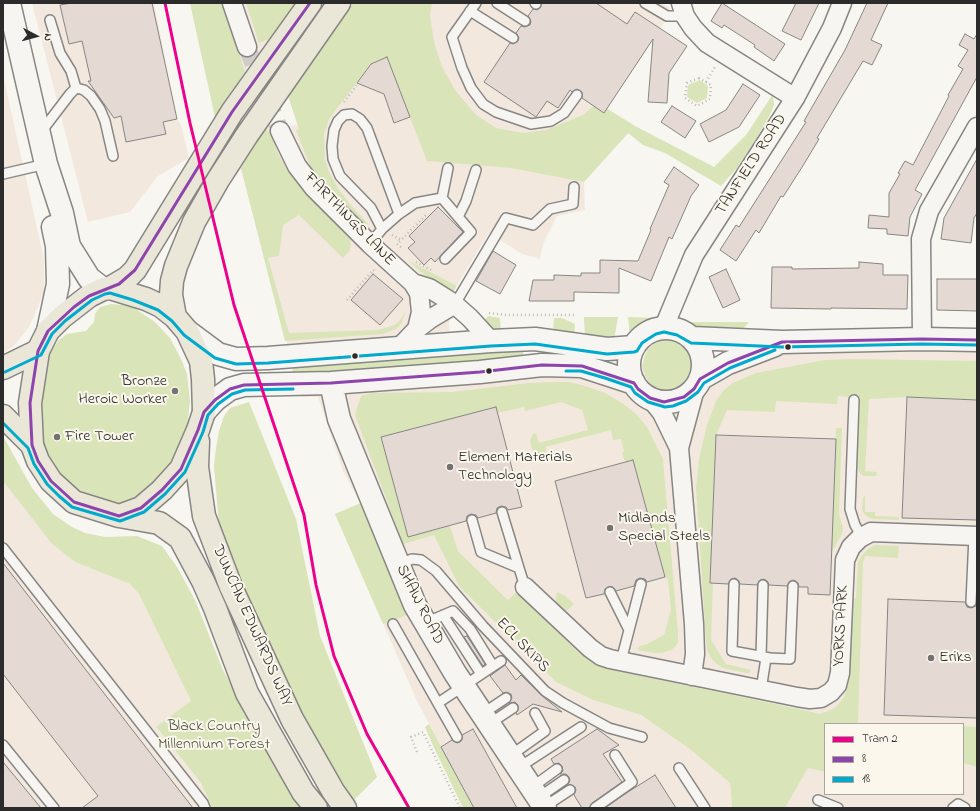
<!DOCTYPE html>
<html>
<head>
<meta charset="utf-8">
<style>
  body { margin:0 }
  #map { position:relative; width:980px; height:811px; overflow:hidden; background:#f8f6f0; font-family:"Indie Flower",sans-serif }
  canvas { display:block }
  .frame { position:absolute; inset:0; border:4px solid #2b2b2b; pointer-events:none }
  .legend { position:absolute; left:824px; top:723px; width:140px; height:72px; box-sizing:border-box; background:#fbf7ec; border:1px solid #a8a59f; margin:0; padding:5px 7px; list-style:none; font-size:12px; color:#2b2b2b }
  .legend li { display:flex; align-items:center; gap:8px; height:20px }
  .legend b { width:20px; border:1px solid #a8a59f }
  .north { position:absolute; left:16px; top:16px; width:40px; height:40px; -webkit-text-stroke:3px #fbf7ec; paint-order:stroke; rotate:96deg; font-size:11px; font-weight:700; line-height:16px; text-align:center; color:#2b2b2b }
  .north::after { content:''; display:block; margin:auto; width:14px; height:18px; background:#2b2b2b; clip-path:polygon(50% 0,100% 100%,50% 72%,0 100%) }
</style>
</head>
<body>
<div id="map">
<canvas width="980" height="811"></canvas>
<div class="frame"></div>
<ul class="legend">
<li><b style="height:5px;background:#ec008c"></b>Tram 2</li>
<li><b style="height:5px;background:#8e44ad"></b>8</li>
<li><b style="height:5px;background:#00a9ce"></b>18</li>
</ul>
<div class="north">N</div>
</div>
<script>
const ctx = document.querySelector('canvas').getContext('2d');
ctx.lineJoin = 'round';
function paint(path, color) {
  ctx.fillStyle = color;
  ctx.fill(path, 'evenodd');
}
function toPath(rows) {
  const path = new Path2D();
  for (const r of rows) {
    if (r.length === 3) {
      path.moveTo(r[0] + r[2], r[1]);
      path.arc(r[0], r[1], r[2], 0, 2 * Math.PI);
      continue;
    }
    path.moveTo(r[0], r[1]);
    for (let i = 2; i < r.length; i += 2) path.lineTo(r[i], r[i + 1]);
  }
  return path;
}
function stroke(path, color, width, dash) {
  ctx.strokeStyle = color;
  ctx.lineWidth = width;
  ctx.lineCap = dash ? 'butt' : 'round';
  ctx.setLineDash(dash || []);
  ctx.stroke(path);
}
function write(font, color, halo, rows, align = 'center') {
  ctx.font = font + ' "Indie Flower",sans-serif';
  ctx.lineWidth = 4;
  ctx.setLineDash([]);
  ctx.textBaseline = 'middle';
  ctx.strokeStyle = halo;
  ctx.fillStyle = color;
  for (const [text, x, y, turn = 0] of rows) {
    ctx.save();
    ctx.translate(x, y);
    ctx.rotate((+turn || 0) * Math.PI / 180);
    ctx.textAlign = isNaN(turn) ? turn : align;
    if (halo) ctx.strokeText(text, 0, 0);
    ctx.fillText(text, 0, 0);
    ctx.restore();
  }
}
paint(toPath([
  [32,3,154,3,177,119,181,125,189,158,158,176,130,212,88,222],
  [190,3,353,3,265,127,298,125,300,129,329,119,371,64,387,57,400,3,662,3,670,8,664,23,607,109,635,126,584,182,585,210,557,216,543,244,540,259,522,254,489,233,448,300,451,360,523,358,550,354,563,354,592,359,669,366,782,342,977,340,977,727,963,726,963,724,847,724,809,711,608,669,597,665,576,650,517,591,508,600,458,551,451,531,435,535,556,682,593,700,641,715,691,750,730,783,732,807,732,808,474,808,417,701,335,514,360,503,343,471,318,397,301,397,241,169,231,183,215,117],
  [3,75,44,259,44,293,29,327,14,346,3,353],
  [3,481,52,544,75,562,130,584,139,594,191,701,156,728,201,783,212,808,3,808],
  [963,763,977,767,977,808,785,808,808,768,825,772,825,794,963,794]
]), '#f3e8de');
paint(toPath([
  [190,3,224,3,245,72,215,117],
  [246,3,295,3,269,39,259,43],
  [353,3,432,3,430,15,434,42,442,67,455,90,476,115,496,128,523,133,546,130,583,115,594,106,604,113,606,108,635,126,714,167,746,135,773,94,774,105,770,115,756,139,737,168,721,186,665,153,643,145,628,133,584,182,511,168,427,161,387,58,371,64,329,119,324,134,325,159,329,172,338,188,349,203,369,225,361,223,323,187,313,173,296,130,299,129,287,93],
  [700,80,708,86,707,98,697,103,687,97,688,85],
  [264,128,272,134,277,152,287,169,351,241,350,250,343,258,299,215,283,225,279,256,268,258,289,333,378,330,395,325,401,319,406,311,401,324,396,329,382,334,285,341,241,168],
  [409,261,457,286,453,292,422,273],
  [111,304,122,305,134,308,155,322,170,338,182,361,187,374,190,401,187,427,182,440,170,464,160,477,143,495,124,504,112,504,87,496,77,490,57,471,49,458,44,446,37,420,48,357,53,348,59,340,67,334,86,331,94,322,95,314,100,307],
  [488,316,500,318,501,332,494,331,482,323],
  [584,317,618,317,614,340,585,338],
  [628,317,656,318,648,326,630,336],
  [554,318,562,318,575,324,574,336,553,332],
  [683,322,749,322,743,329,697,328],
  [669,365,26],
  [523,349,523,358,293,377,292,364],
  [852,359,977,361,977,400,907,397,869,399,865,471,877,472,876,476,865,476,862,475,859,472,857,465,860,398,838,396,837,404,776,401,775,412,727,410,716,435,710,583,713,583,711,640,726,664,751,670,749,673,746,673,723,668,717,664,711,658,707,650,706,641,696,488,699,459,707,425,716,401,724,390,733,383,756,373,825,360],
  [555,382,570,382,585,386,605,393,622,403,635,413,647,427,663,459,678,634,678,642,676,646,671,650,662,653,654,653,637,650,640,646,647,644,664,635,671,610,668,579,665,577,633,460,625,462,622,453,624,451,621,439,613,440,611,430,545,447,548,458,543,458,537,456,533,452,530,441,533,434,536,433,539,443,588,430,582,410,561,402,525,411,524,407,497,413,495,407,381,438,408,537,450,526,458,551,508,600,517,591,576,650,597,665,608,669,809,711,819,714,829,711,837,706,844,697,847,688,851,599,856,598,858,563,862,555,868,549,875,545,899,546,898,558,865,556,863,563,858,724,825,724,825,772,808,768,785,808,731,808,732,807,730,783,691,750,641,715,593,700,556,682,459,586,434,535,403,544,355,415,361,396,371,393,452,392,529,383],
  [249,402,296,519,320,636,377,777,354,800,311,733,263,640,219,526,214,466,216,448,219,431,224,416,230,408],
  [836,428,842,428,839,514,843,528,842,534,831,553],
  [3,436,32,488,53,514,72,527,85,533,105,537,137,536,162,546,177,567,195,600,223,670,262,744,303,808,212,808,201,783,156,727,191,701,139,594,130,584,75,562,52,544,3,481],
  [865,495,865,512,875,512,875,516,899,517,899,520,874,519,870,518,864,514,862,509,863,498],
  [361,503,407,615,383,624,335,514],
  [557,592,565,596,574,604,564,613,556,604,556,598],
  [429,724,474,808,463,808,435,750,425,727],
  [963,726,977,727,977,767,963,763]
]), '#d9e4b8');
const building = toPath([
  [72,3,152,3,177,119,163,122,166,134,126,142,121,116,114,118,88,81,91,81,82,41,69,44,60,5,72,3],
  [542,3,596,3,627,24,635,12,687,46,669,73,667,103,648,102,653,39,604,113,582,98,582,92,577,89,572,92,570,90,558,108,547,101,536,117,484,82,510,43,513,44,518,41,519,38,516,33,521,26,525,27,530,25,531,21,528,16,533,9,537,10,540,8,542,3],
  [722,3,785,44,774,61,754,47,755,45,724,25,722,28,711,21,722,3],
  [796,3,819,3,801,40,782,31,796,3],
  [867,3,888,3,871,40,882,45,872,65,863,61,817,138,819,139,804,164,783,197,781,196,759,233,756,230,736,261,720,250,736,225,739,227,806,122,804,121,845,50,867,3],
  [965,34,974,39,977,34,977,77,915,190,922,194,910,217,908,236,887,234,887,229,868,228,869,215,889,217,889,193,900,174,898,173,905,161,913,165,949,96,948,95,963,69,958,66,968,50,959,45,965,34],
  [387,57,410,117,394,123,384,94,357,83,371,64,387,57],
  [743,84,760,95,739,127,709,142,700,124,726,110,743,84],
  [672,106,696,121,685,138,661,122,672,106],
  [977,159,977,213,974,218,971,243,941,239,944,218,977,159],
  [674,167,699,185,691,196,672,239,669,237,651,281,619,268,619,293,574,292,574,301,529,301,533,280,554,280,554,275,581,276,581,273,600,273,600,260,638,261,651,230,650,229,669,185,664,182,674,167],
  [438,207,463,232,435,262,431,258,424,265,408,248,415,242,409,236,438,207],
  [493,251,516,265,500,294,476,281,493,251],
  [859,262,883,264,883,275,908,275,907,309,831,308,831,309,771,308,772,267,792,267,792,269,859,268,859,262],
  [726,269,740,300,723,308,709,277,726,269],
  [373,274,403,299,380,325,351,300,373,274],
  [937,279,977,279,977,311,937,310,937,279],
  [907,397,977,400,977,520,902,518,907,397],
  [496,407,522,507,508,510,506,507,501,506,497,508,496,513,478,518,476,515,471,514,467,516,466,521,408,537,381,437,496,407],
  [716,435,836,439,830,595,808,594,808,587,799,587,798,583,794,580,790,581,787,586,769,585,768,582,764,579,760,580,757,585,740,584,739,581,735,578,731,579,728,584,710,583,716,435],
  [633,460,665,577,647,582,645,579,640,578,636,580,634,586,616,591,613,587,608,587,605,589,604,594,586,598,555,481,633,460],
  [3,563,193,808,82,808,98,796,3,674,3,563],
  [888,599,965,602,967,607,971,608,976,606,977,602,977,718,884,715,888,599],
  [467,636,485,664,483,666,464,637,467,636],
  [505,665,516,680,521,675,541,695,562,712,533,704,517,715,516,713,518,710,518,705,515,702,509,703,512,698,511,694,506,692,503,693,490,676,505,665],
  [473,729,517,808,474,808,441,747,452,740,457,743,460,742,462,740,462,735,473,729],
  [597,729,619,745,603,754,622,782,592,803,589,808,582,808,574,795,576,790,575,787,572,785,568,785,570,780,569,777,566,774,560,774,563,771,562,766,559,763,554,764,551,759,597,729],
  [3,762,41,808,3,808,3,762],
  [655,775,676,808,605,808,628,792,655,775]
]);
paint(building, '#e5d9d3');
stroke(building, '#878684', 1);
stroke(toPath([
  [247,47,280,131]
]), '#cfcdc9', 18, [18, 9]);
const lane = toPath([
  [476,3,452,37,462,68,471,88,483,104,496,112,531,124,551,121,564,113,577,95],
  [497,3,525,21],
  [535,3,536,4],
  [645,3,667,16,685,16],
  [470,11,513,38],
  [50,20,60,53,71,71,76,88],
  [41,132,70,94,76,88,84,90,91,96,100,109,105,121,113,156],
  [3,174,46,164],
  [442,198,471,232,445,259],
  [458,217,466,201,476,170],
  [382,229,399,214,415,203,442,198,448,168],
  [370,244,382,229,371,208,340,176,333,159,332,146,334,130,338,121,344,115,352,114,360,119,367,128,399,214],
  [455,304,506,218,533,225,550,209,573,204,574,187],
  [854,400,850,509,855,525,862,537],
  [502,512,519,568],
  [472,520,481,552,519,568,525,587],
  [3,548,203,803,205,808],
  [398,565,412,559,421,560,436,571,483,626,545,691,563,703,609,728,642,737],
  [734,584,732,651,770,658,790,659,793,586],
  [610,592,629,630],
  [971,602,974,536],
  [443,615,481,674],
  [425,623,453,611,470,629,493,666],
  [393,624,457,737],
  [761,657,763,585],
  [621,661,641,584],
  [761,690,766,658],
  [438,703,501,661],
  [482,714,506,698],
  [489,724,513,708],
  [3,745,54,808],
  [510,756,545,731,535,713],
  [518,768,581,727],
  [679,768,705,808],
  [531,788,557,769],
  [538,798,564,780],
  [818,800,838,808],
  [544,807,570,790],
  [595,808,632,782,615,755],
  [953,808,958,804,965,808]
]);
const street = toPath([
  [232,3,247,47],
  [681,3,685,16,693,28,707,43,795,98],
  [280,131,297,166,314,188,370,244,413,283,419,293,421,312,417,329,399,348],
  [413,283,429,288,453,303,470,318,491,341],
  [664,327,694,255,795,98,832,28,842,3],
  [417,329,430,319,455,304],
  [922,339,921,239,929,211,977,127],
  [650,398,662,413,679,448,694,624,695,654,692,676],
  [679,448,696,385],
  [525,587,590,648,601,656,610,659,797,697,810,699,821,698,831,692,837,685,840,673,845,560,851,547,860,538,871,532,977,536]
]);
const secondary = toPath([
  [9,3,46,164,62,213,69,246,89,278,103,289],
  [666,365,37],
  [48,331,58,284,57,246,53,227],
  [187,331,218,354,236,359,268,358,491,341,535,339,607,349,634,347],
  [692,338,782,342,922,339,977,340],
  [700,379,728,363,775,345],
  [331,383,339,419,415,605,455,673,545,808],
  [204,412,215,400,230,389,244,385,331,383,480,372,542,365,582,366,634,383]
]);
const primary = toPath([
  [3,368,38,351],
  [3,416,32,445]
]);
const highway = toPath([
  [110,288,127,278,135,270,232,112,310,3],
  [175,317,171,295,172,281,176,266,194,222,218,180,247,135,339,3],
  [198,441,197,467,204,516,231,587,292,719,333,791,345,808],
  [119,516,141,508,162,490,181,469,198,430,204,412,203,379,201,361,187,331,175,317,161,306,146,299,110,288,103,289,89,296,62,317,48,331,38,351,30,403,32,445,38,461,51,481,74,502,119,516,159,523,180,538,203,581,215,608,247,693,303,792,316,808]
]);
stroke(lane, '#878684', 12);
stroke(street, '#878684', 21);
stroke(secondary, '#878684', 25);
stroke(primary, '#878684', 25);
stroke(highway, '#878684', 25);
stroke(toPath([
  [699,78,711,85,710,99,697,106,685,98,687,83,699,78],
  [706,82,715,67],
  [344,102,357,85],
  [392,235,401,240,427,214],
  [401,247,397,244,401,240],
  [416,262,431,270],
  [347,300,373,270,375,271],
  [489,313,505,315,574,315],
  [417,752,411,737,423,732,460,808]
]), '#bcbab8', 2.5, [1, 3]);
stroke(lane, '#f6f5f1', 9);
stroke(street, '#f6f5f1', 18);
stroke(secondary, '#f6f5f1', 22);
stroke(primary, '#eae7d8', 22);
stroke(highway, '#eae7d8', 22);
stroke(toPath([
  [310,3,232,112,135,270,119,284,89,296,74,307,48,331,38,351,30,403,32,445,38,461,51,481,74,502,119,516,141,508,162,490,181,469,198,430,204,412,215,400,230,389,244,385,331,383,480,372,542,365,582,366,634,383,638,389,650,398,664,402,684,397,694,389,700,379,728,363,782,342,922,339,977,340]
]), '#8e44ad', 3);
stroke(toPath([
  [566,371,581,371,605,378,631,387,635,393,648,402,665,407,673,406,686,401,698,392,704,383,730,368,775,350],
  [5,372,41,355,52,334,65,321,92,300,105,294,110,293,133,300,158,310,172,321,184,335,215,358,236,364,268,363,491,346,535,344,607,354,634,352,637,351,642,343,648,339,656,334,664,332,677,335,691,343,782,347,922,344,977,345],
  [3,423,28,448,34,464,47,484,59,496,72,507,120,521,144,512,165,494,185,472,203,432,208,415,218,404,232,394,245,390,293,389]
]), '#00a9ce', 3);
stroke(toPath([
  [165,3,190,123,234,305,304,515,316,585,334,656,367,734,409,808]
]), '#ec008c', 3);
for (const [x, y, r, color] of [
  [788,347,3.5,"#2b2b2b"],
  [355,356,3.5,"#2b2b2b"],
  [489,371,3.5,"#2b2b2b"],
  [175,391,4,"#737270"],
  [57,437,4,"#737270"],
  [450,467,4,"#737270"],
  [610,528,4,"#737270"],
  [931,658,4,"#737270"]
]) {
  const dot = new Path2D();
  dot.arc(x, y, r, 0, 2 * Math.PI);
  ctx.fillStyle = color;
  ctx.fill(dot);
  stroke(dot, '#fbf7ec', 1.5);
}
write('16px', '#2b2b2b', '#fbf7ec', [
  ["TANFIELD ROAD",752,165,-57],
  ["FARTHINGS LANE",349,220,46],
  ["SHAW ROAD",419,605,63],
  ["DUNCAN EDWARDS WAY",251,626,66],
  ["YORKS PARK",842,626,-87],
  ["ECL SKIPS",522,646,46]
]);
write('16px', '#2b2b2b', '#fbf7ec', [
  ["Bronze",167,382,"right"],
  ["Heroic Worker",167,400,"right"],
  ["Fire Tower",65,437],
  ["Element Materials",458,458],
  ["Technology",458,476],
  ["Midlands",618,519],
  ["Special Steels",618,537],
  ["Eriks",939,658]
], 'left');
write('16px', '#505643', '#fbf7ec', [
  ["Black Country",214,727],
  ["Millennium Forest",214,745]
]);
</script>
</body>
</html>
